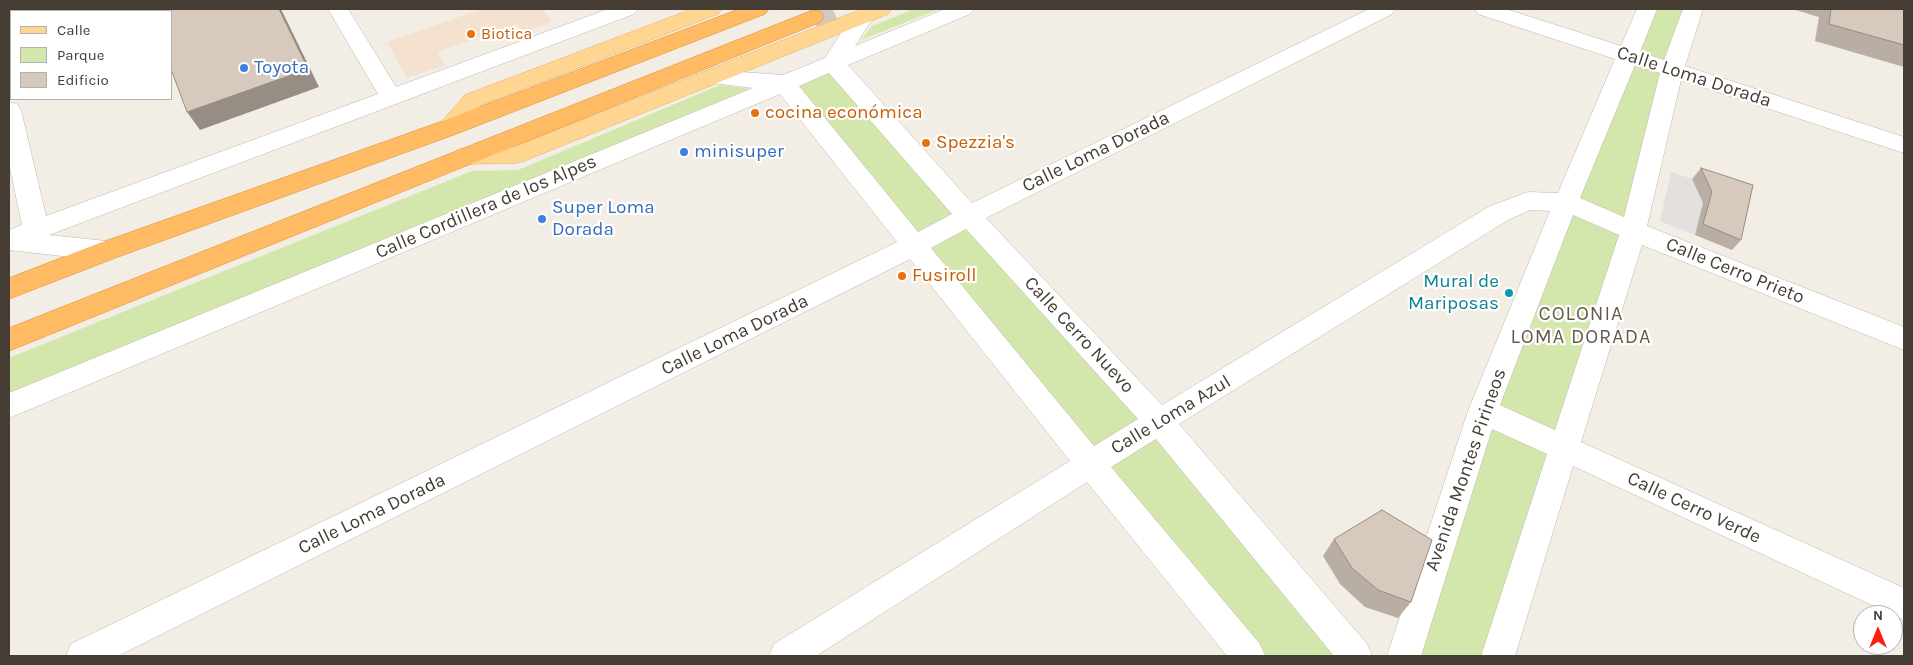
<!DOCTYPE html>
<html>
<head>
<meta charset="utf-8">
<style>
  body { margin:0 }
  #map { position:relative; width:1913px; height:665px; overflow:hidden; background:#f2ede5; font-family:Karla,sans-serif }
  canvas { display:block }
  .frame { position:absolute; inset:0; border:10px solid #453d34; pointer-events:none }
  .legend { position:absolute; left:10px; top:10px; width:162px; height:90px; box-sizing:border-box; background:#fff; border:1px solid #b5b1ae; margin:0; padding:6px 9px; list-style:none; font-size:15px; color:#453d34 }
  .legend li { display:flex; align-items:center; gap:10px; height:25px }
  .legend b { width:25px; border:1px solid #b5b1ae }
  .north { position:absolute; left:1853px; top:605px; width:50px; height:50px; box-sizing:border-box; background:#fff; border:1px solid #b5b1ae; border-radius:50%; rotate:0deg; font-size:14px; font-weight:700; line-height:20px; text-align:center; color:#453d34 }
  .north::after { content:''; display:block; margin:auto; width:18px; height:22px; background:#fb1f13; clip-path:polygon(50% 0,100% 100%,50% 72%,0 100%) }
</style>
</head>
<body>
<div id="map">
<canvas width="1913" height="665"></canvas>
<div class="frame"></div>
<ul class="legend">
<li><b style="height:6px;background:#ffd592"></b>Calle</li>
<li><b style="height:14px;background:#d3e7ad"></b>Parque</li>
<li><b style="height:14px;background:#d7cabd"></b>Edificio</li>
</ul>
<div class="north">N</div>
</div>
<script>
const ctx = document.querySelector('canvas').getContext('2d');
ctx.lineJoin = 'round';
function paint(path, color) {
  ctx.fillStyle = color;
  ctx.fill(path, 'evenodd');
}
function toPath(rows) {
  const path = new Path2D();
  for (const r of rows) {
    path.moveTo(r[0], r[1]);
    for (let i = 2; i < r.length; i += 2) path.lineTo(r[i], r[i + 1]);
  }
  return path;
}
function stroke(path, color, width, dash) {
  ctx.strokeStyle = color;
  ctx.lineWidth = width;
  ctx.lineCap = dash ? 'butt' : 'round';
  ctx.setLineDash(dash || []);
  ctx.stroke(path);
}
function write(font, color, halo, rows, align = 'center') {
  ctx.font = font + ' Karla,sans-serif';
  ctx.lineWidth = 4.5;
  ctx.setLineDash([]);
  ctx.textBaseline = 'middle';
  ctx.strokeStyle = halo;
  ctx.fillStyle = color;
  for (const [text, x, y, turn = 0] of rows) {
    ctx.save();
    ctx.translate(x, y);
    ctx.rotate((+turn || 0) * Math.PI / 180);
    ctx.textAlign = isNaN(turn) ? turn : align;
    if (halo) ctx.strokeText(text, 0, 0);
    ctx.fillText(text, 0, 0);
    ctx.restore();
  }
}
paint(toPath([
  [482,9,542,9,552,22,523,32,516,24,437,52,445,65,407,78,387,42]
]), '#f5e1cf');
paint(toPath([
  [914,9,939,9,861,40,872,26],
  [1647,9,1693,9,1672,70,1564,449,1498,656,1404,656,1483,411],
  [830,60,1160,423,1355,656,1248,656,1090,464,784,83],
  [720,85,751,89,9,396,9,358,472,171,518,170]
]), '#d3e7ad');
paint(toPath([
  [1671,172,1702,182,1698,192,1703,203,1695,235,1660,221]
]), '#e3e0dd');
stroke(toPath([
  [813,17,833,9]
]), '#cfcac2', 24, [24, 12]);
const minor = toPath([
  [328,9,348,9,396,87,608,9,638,9,634,14,49,235,106,241,115,244,119,251,115,258,106,261,9,250,9,230,22,225,9,163,9,102,17,104,21,110,46,216,378,94,328,9],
  [863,9,871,11,874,16,855,46,945,9,974,9,970,14,848,65,972,203,1369,9,1395,9,1392,14,986,218,1162,405,1490,206,1528,192,1558,193,1615,59,1478,14,1475,9,1506,9,1621,46,1637,9,1657,9,1640,52,1664,60,1683,9,1703,9,1685,66,1904,137,1904,153,1681,80,1647,226,1904,327,1904,350,1642,245,1581,442,1904,588,1904,620,1573,466,1515,656,1481,656,1547,454,1492,429,1421,656,1387,656,1468,411,1550,211,1530,210,1508,220,1179,424,1367,644,1372,656,1334,656,1156,439,1111,467,1260,644,1265,656,1227,656,1087,482,816,656,769,656,774,644,1070,461,910,259,118,656,66,656,71,644,897,242,780,94,9,418,9,393,753,88,704,82,701,77,704,72,712,70,783,75,825,58,855,11,863,9],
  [1635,65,1660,73,1624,217,1580,198,1635,65],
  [829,73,952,214,918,232,799,86,829,73],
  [1573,215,1619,235,1555,430,1500,405,1573,215],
  [966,229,1138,419,1094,446,931,248,966,229]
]);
const major = toPath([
  [692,9,722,9,718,14,481,105,456,134,448,136,440,134,436,128,465,95,692,9],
  [862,9,892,9,888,14,524,161,516,163,466,164,457,162,454,156,457,150,466,148,514,147,862,9]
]);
const highway = toPath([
  [739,9,769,9,765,14,456,134,115,258,9,299,9,278,97,244,440,122,739,9],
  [813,10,821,12,824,17,821,22,9,351,9,328,813,10]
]);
stroke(minor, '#c1b7aa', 1);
stroke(major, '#e4af61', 1);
stroke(highway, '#de8e33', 1);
paint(minor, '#fff');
paint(major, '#ffd592');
paint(highway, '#febb64');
paint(toPath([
  [1792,9,1904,9,1904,67,1815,41,1819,17],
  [1701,168,1741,240,1732,250,1695,235,1703,203,1692,179],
  [1334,539,1411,602,1398,618,1365,607,1340,584,1323,556]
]), '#b9aea3');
paint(toPath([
  [279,9,281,9,319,87,200,130,187,112]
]), '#968d84');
const building = toPath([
  [150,9,279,9,308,69,187,112,171,69,171,11,151,11,150,9],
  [1831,9,1904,9,1904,45,1829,24,1831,9],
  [1701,168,1753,185,1741,240,1703,224,1712,192,1701,168],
  [1382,510,1432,540,1411,602,1378,590,1352,568,1334,539,1382,510]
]);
paint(building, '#d7cabd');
stroke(building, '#968d84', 1);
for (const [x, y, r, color] of [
  [471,34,5,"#e8710a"],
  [244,68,5,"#3f7fe0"],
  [755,113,5,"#e8710a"],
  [926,143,5,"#e8710a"],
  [684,152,5,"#3f7fe0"],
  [542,219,5,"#3f7fe0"],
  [902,276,5,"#e8710a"],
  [1509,293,5,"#0f9aa8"]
]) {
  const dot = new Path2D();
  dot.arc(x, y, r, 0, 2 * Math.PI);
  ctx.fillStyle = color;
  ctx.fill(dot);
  stroke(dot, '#fff', 2);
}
write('16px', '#c56008', '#fff', [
  ["Biotica",481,34]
], 'left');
write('19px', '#366cbe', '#fff', [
  ["Toyota",254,68],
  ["minisuper",694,152],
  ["Super Loma",552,208],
  ["Dorada",552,230]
], 'left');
write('19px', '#453d34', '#fff', [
  ["Calle Loma Dorada",1694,77,18],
  ["Calle Loma Dorada",1096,152,-26],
  ["Calle Cordillera de los Alpes",486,207,-23],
  ["Calle Cerro Prieto",1735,271,22],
  ["Calle Loma Dorada",735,335,-26],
  ["Calle Cerro Nuevo",1079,335,47],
  ["Calle Loma Azul",1171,415,-31],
  ["Avenida Montes Pirineos",1466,470,-71],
  ["Calle Cerro Verde",1694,508,25],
  ["Calle Loma Dorada",372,514,-26]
]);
write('19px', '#c56008', '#fff', [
  ["cocina económica",765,113],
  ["Spezzia's",936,143],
  ["Fusiroll",912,276]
], 'left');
write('19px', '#0d838f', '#fff', [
  ["Mural de",1499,282],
  ["Mariposas",1499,304]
], 'right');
ctx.letterSpacing = '1px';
write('20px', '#68594c', '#fff', [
  ["COLONIA",1581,314],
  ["LOMA DORADA",1581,337]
]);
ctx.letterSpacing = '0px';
</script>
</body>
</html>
